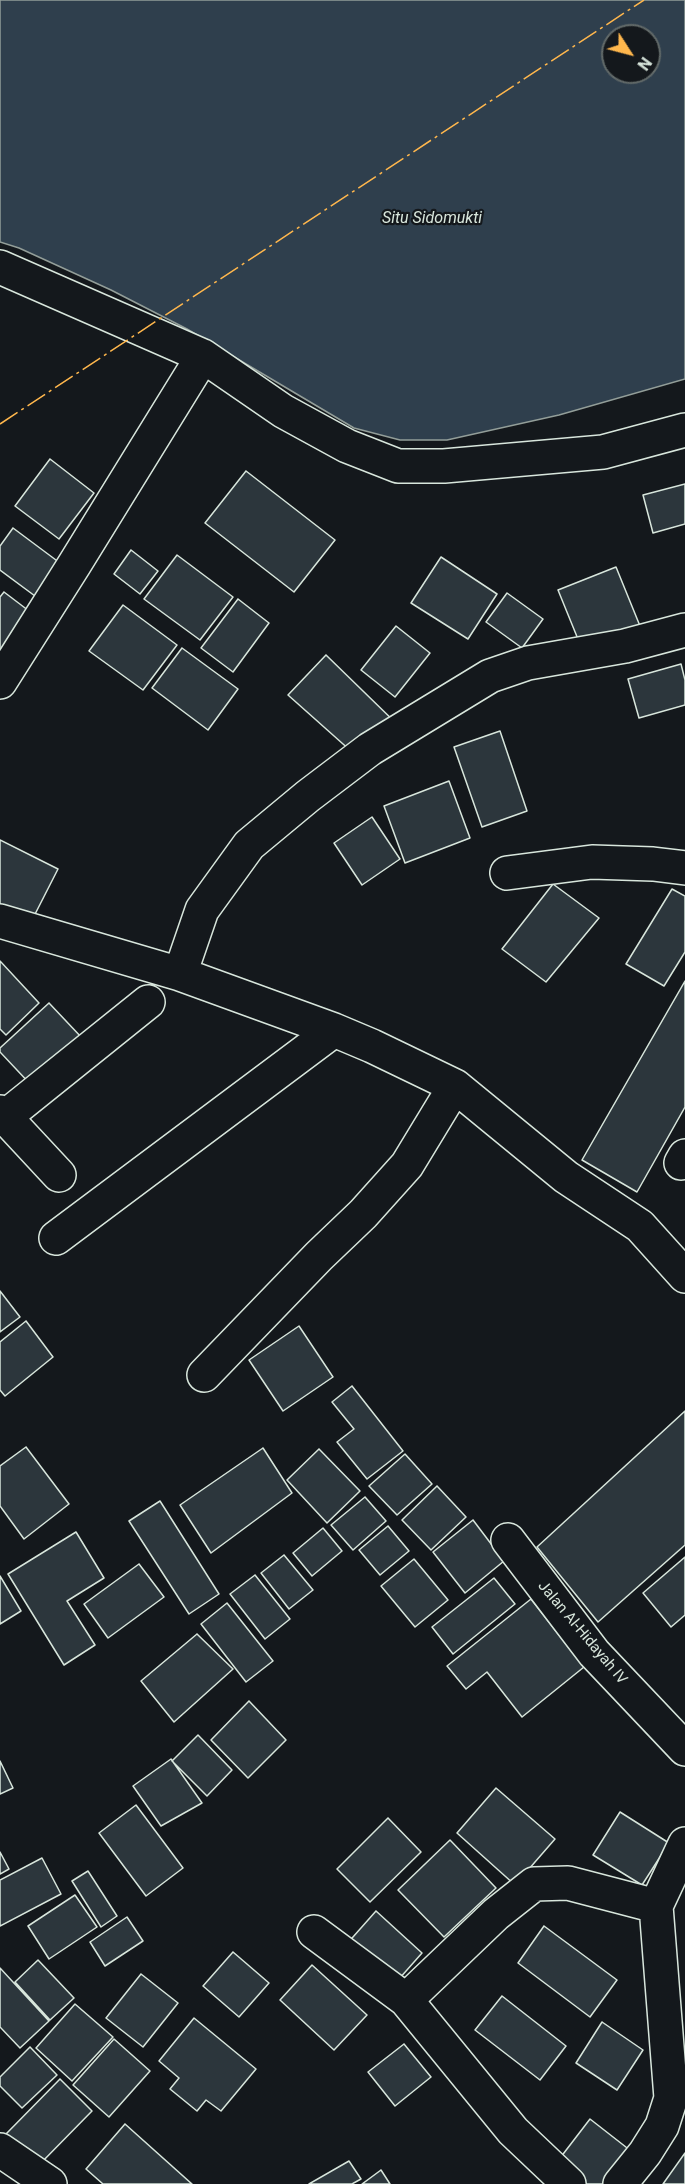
<!DOCTYPE html>
<html>
<head>
<meta charset="utf-8">
<style>
  body { margin:0 }
  #map { position:relative; width:685px; height:2184px; overflow:hidden; background:#14181c; font-family:Roboto,sans-serif }
  canvas { display:block }
  .north { position:absolute; left:601px; top:24px; width:60px; height:60px; box-sizing:border-box; background:#14181c; border:2px solid #626a69; border-radius:50%; rotate:126deg; font-size:16px; font-weight:700; line-height:24px; text-align:center; color:#d8e6dc }
  .north::after { content:''; display:block; margin:auto; width:21px; height:27px; background:#ffb74d; clip-path:polygon(50% 0,100% 100%,50% 72%,0 100%) }
</style>
</head>
<body>
<div id="map">
<canvas width="685" height="2184"></canvas>
<div class="north">N</div>
</div>
<script>
const ctx = document.querySelector('canvas').getContext('2d');
ctx.lineJoin = 'round';
function paint(path, color) {
  ctx.fillStyle = color;
  ctx.fill(path, 'evenodd');
}
function toPath(rows) {
  const path = new Path2D();
  for (const r of rows) {
    path.moveTo(r[0], r[1]);
    for (let i = 2; i < r.length; i += 2) path.lineTo(r[i], r[i + 1]);
  }
  return path;
}
function stroke(path, color, width, dash) {
  ctx.strokeStyle = color;
  ctx.lineWidth = width;
  ctx.lineCap = dash ? 'butt' : 'round';
  ctx.setLineDash(dash || []);
  ctx.stroke(path);
}
function write(font, color, halo, rows, align = 'center') {
  ctx.font = font + ' Roboto,sans-serif';
  ctx.lineWidth = 4.5;
  ctx.setLineDash([]);
  ctx.textBaseline = 'middle';
  ctx.strokeStyle = halo;
  ctx.fillStyle = color;
  for (const [text, x, y, turn = 0] of rows) {
    ctx.save();
    ctx.translate(x, y);
    ctx.rotate((+turn || 0) * Math.PI / 180);
    ctx.textAlign = isNaN(turn) ? turn : align;
    if (halo) ctx.strokeText(text, 0, 0);
    ctx.fillText(text, 0, 0);
    ctx.restore();
  }
}
const water = toPath([
  [0,0,685,0,685,379,559,415,447,440,400,440,354,428,187,329,111,290,19,248,0,242,0,0],
  [613,36,649,36,649,72,613,72,613,36]
]);
paint(water, '#2f3f4d');
stroke(water, '#939e99', 1.5);
const building = toPath([
  [50,459,94,493,59,539,15,506,50,459],
  [246,471,335,540,294,592,205,523,246,471],
  [685,484,685,524,653,533,643,495,685,484],
  [13,528,64,566,39,599,0,570,0,546,13,528],
  [131,550,158,571,140,594,114,574,131,550],
  [177,555,233,597,200,640,144,599,177,555],
  [441,557,497,594,468,639,411,603,441,557],
  [616,567,640,626,582,649,558,590,616,567],
  [4,592,33,614,0,658,0,597,4,592],
  [507,593,543,619,522,648,486,622,507,593],
  [238,599,269,623,233,672,201,648,238,599],
  [123,605,177,645,143,690,89,651,123,605],
  [396,626,430,653,395,697,361,670,396,626],
  [182,648,238,689,208,730,152,688,182,648],
  [326,655,401,728,352,752,288,695,326,655],
  [681,664,685,680,685,705,639,718,628,679,681,664],
  [500,731,527,811,482,827,454,747,500,731],
  [449,781,470,838,405,863,384,806,449,781],
  [372,817,400,859,362,885,334,843,372,817],
  [0,840,58,869,29,926,0,912,0,840],
  [553,884,599,918,546,982,502,949,553,884],
  [672,889,685,896,685,952,664,986,626,964,672,889],
  [0,961,39,1003,6,1035,0,1029,0,961],
  [685,981,685,1107,637,1192,582,1160,685,981],
  [49,1003,83,1039,32,1086,0,1052,0,1048,49,1003],
  [0,1291,20,1317,0,1332,0,1291],
  [26,1321,53,1357,5,1396,0,1390,0,1342,26,1321],
  [299,1326,333,1377,283,1411,249,1360,299,1326],
  [352,1386,403,1451,367,1479,337,1442,354,1429,332,1402,352,1386],
  [685,1411,685,1545,598,1622,537,1547,685,1411],
  [26,1447,69,1504,24,1539,0,1506,0,1466,26,1447],
  [263,1448,292,1493,211,1553,180,1505,263,1448],
  [319,1449,360,1491,327,1523,287,1480,319,1449],
  [405,1454,432,1484,397,1515,369,1486,405,1454],
  [437,1486,466,1517,431,1550,402,1520,437,1486],
  [365,1497,386,1521,353,1550,331,1525,365,1497],
  [160,1501,219,1594,189,1614,129,1521,160,1501],
  [473,1520,504,1561,465,1593,433,1552,473,1520],
  [388,1526,409,1551,380,1575,359,1550,388,1526],
  [323,1528,342,1551,312,1576,293,1553,323,1528],
  [76,1532,104,1578,67,1601,95,1645,64,1665,8,1574,76,1532],
  [284,1555,313,1590,289,1609,261,1573,284,1555],
  [685,1557,685,1615,671,1627,643,1593,685,1557],
  [414,1559,448,1600,415,1627,381,1586,414,1559],
  [139,1564,164,1597,108,1638,84,1604,139,1564],
  [255,1575,290,1619,265,1639,230,1594,255,1575],
  [0,1576,21,1611,0,1624,0,1576],
  [494,1578,515,1604,453,1654,432,1627,494,1578],
  [531,1599,584,1667,522,1717,487,1672,466,1689,447,1666,531,1599],
  [227,1603,273,1661,246,1682,201,1624,227,1603],
  [197,1634,233,1669,174,1722,141,1681,197,1634],
  [249,1701,286,1740,248,1778,211,1740,249,1701],
  [198,1735,232,1770,207,1796,172,1761,198,1735],
  [171,1759,202,1803,161,1826,133,1786,171,1759],
  [0,1761,13,1788,0,1794,0,1761],
  [496,1788,555,1839,515,1885,457,1833,496,1788],
  [136,1805,183,1868,146,1896,99,1833,136,1805],
  [620,1812,669,1843,642,1885,593,1855,620,1812],
  [388,1818,421,1852,370,1902,337,1869,388,1818],
  [450,1840,496,1888,444,1937,398,1890,450,1840],
  [0,1852,9,1869,0,1874,0,1852],
  [42,1858,61,1894,0,1926,0,1880,42,1858],
  [88,1871,117,1916,101,1927,72,1881,88,1871],
  [75,1895,97,1927,49,1959,28,1926,75,1895],
  [376,1911,422,1953,391,1988,345,1946,376,1911],
  [127,1917,143,1941,105,1966,90,1942,127,1917],
  [544,1926,617,1980,590,2017,518,1963,544,1926],
  [233,1952,269,1983,239,2017,203,1986,233,1952],
  [38,1960,74,1998,50,2020,15,1982,38,1960],
  [312,1965,367,2015,334,2050,280,2000,312,1965],
  [0,1968,49,2021,20,2048,0,2027,0,1968],
  [141,1974,178,2003,143,2047,106,2018,141,1974],
  [502,1996,566,2046,540,2080,475,2030,502,1996],
  [75,2004,113,2037,72,2081,36,2048,75,2004],
  [194,2018,256,2069,221,2111,206,2100,197,2111,170,2089,179,2078,159,2061,194,2018],
  [602,2022,643,2050,617,2090,576,2063,602,2022],
  [114,2039,150,2071,109,2117,73,2085,114,2039],
  [404,2044,431,2077,395,2106,368,2072,404,2044],
  [30,2047,57,2075,22,2108,0,2086,0,2077,30,2047],
  [60,2079,92,2111,38,2166,6,2134,60,2079],
  [590,2119,631,2151,605,2184,585,2184,557,2162,590,2119],
  [125,2124,192,2184,103,2184,86,2169,125,2124],
  [685,2153,685,2184,663,2184,685,2153],
  [349,2161,361,2179,352,2184,309,2184,349,2161],
  [381,2170,390,2184,362,2184,381,2170]
]);
paint(building, '#2c363c');
stroke(building, '#d8e6dc', 1.5);
const street = toPath([
  [0,267,203,356,74,565,0,682],
  [203,356,283,411,347,446,398,466,444,466,603,452,685,430],
  [507,873,592,862,653,864,685,868],
  [0,921,180,974,334,1030,372,1046,455,1086,566,1177,640,1226,685,1276],
  [180,974,202,910,249,845,308,796,370,749,490,676,528,663,625,646,685,630],
  [0,1112,5,1117,148,1002],
  [5,1117,59,1175],
  [681,1163,685,1156],
  [56,1238,334,1030],
  [204,1375,319,1256,363,1214,407,1165,455,1086],
  [508,1540,594,1653,685,1749],
  [314,1932,406,2000,513,2131,569,2184],
  [406,2000,496,1914,534,1884,568,1883,656,1906],
  [0,2150,50,2184],
  [620,2184,645,2153,662,2126,671,2098,656,1906,685,1844]
]);
stroke(street, '#d8e6dc', 36);
stroke(street, '#14181c', 33);
stroke(toPath([
  [0,424,644,0]
]), '#ffb74d', 1.5, [21, 4.5, 3, 4.5]);
write('15px', '#d8e6dc', '#14181c', [
  ["Jalan Al-Hidayah IV",582,1633,50]
]);
write('italic 16px', '#d8e6dc', '#14181c', [
  ["Situ Sidomukti",432,219]
]);
</script>
</body>
</html>
